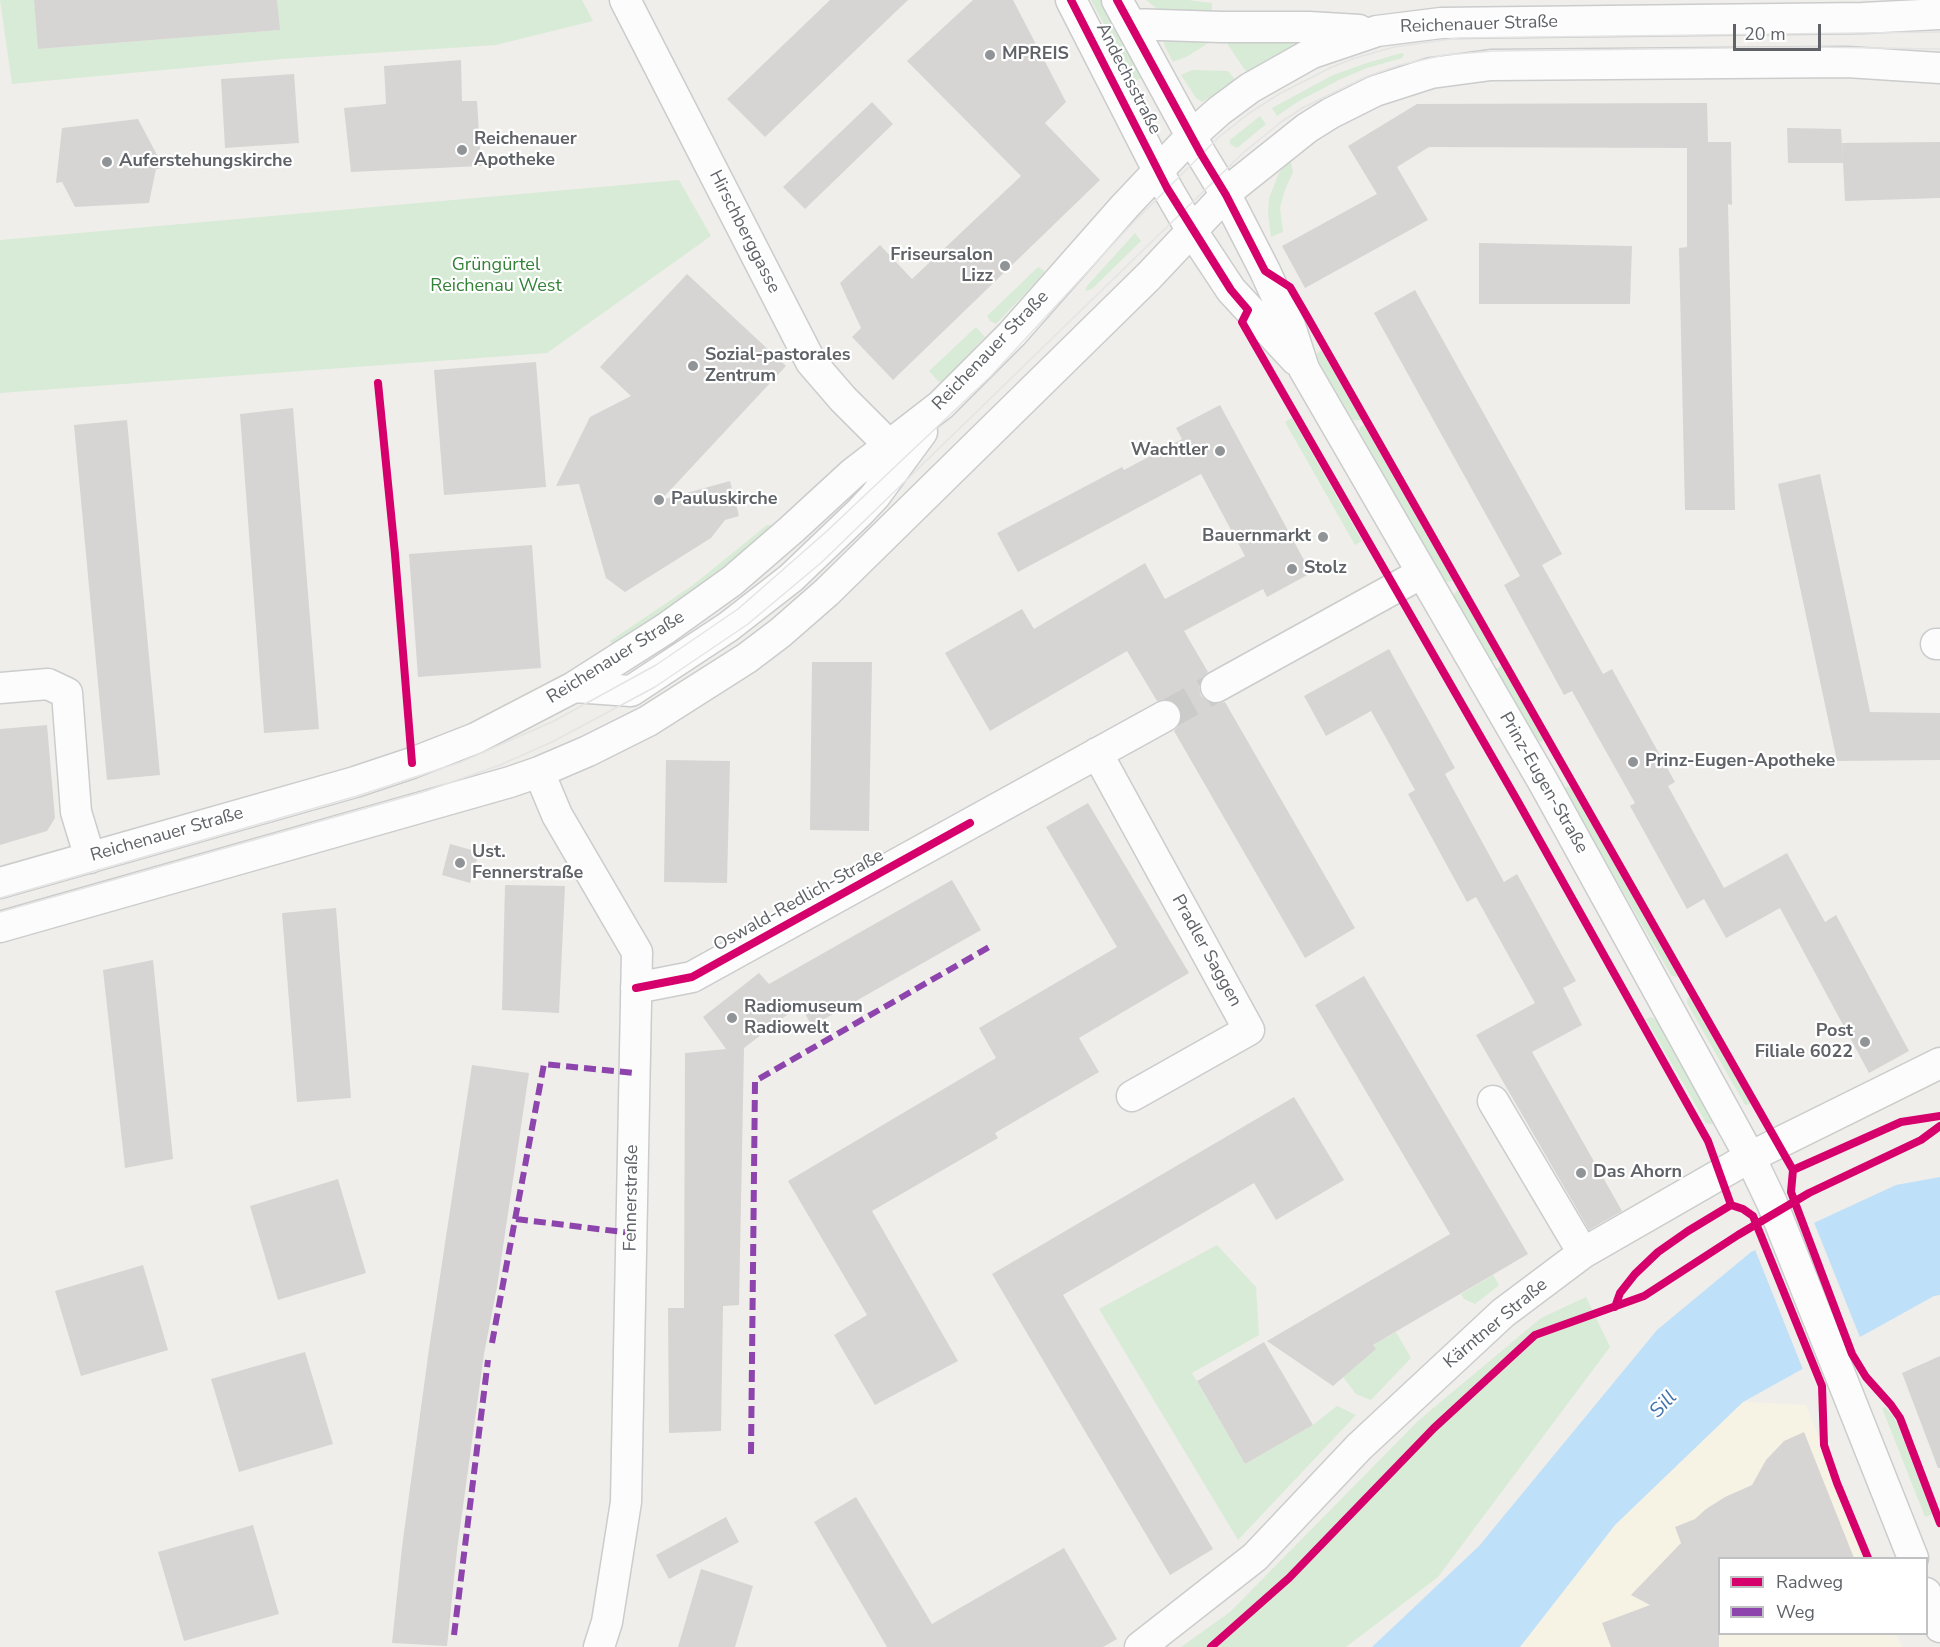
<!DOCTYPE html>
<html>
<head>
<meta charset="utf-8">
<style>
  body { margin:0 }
  #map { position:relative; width:1940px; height:1647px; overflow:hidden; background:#efeeea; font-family:"Nunito Sans",sans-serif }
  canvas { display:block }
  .legend { position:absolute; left:1718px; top:1557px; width:210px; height:78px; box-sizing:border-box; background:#fff; border:2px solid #bfc1c3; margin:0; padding:8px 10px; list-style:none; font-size:18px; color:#5f6368 }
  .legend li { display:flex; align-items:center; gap:12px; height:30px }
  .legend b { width:30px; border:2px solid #bfc1c3 }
  .scale { position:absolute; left:1733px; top:24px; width:88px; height:27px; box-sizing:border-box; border:3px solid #5f6368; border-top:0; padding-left:8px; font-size:18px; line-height:21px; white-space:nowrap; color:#5f6368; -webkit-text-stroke:4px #fff; paint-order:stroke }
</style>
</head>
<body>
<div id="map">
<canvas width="1940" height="1647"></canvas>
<ul class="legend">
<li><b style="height:8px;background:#d6006c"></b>Radweg</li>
<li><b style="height:8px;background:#8e44ad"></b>Weg</li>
</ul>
<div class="scale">20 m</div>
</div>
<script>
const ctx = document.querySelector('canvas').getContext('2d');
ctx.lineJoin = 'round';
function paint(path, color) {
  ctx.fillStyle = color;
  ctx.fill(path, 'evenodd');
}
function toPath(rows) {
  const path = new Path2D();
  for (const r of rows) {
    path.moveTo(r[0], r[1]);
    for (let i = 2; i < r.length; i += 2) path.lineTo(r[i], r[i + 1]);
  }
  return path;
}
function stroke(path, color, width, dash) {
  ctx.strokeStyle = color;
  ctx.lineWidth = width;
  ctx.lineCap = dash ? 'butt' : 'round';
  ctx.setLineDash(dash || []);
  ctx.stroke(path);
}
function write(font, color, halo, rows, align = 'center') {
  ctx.font = font + ' "Nunito Sans",sans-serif';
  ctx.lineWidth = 4.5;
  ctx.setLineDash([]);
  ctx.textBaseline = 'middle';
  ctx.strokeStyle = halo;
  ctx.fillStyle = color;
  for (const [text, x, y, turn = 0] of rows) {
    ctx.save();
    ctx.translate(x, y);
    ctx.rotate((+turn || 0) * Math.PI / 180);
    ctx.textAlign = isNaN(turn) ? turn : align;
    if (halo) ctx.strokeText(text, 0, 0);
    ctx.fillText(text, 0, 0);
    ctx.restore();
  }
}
paint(toPath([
  [1743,1402,1806,1405,1867,1558,1720,1558,1720,1634,1896,1634,1902,1647,1520,1647,1615,1525]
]), '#f7f3e4');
paint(toPath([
  [0,0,34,0,39,49,279,30,277,0,582,0,593,21,496,45,282,59,12,84],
  [1091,0,1106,0,1147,76,1135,81],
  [1146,0,1188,0,1212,3,1212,18,1160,11],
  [1228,36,1304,40,1268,59,1247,73,1228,45],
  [1163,39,1213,40,1188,56,1173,62,1165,47],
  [1401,53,1404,54,1402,58,1367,68,1341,79,1299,101,1277,116,1272,108,1333,75,1367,63],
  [1192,70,1228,71,1236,81,1202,102,1196,98,1181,75],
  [1260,116,1266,124,1237,148,1230,144,1230,140],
  [1290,159,1293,172,1285,190,1280,208,1283,232,1271,237,1268,214,1269,198,1279,173],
  [679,180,711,236,547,353,0,393,0,240],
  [1135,233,1141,241,1092,289,1085,291,1087,286],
  [1038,267,1045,271,1036,282,996,324,990,321,987,316],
  [976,327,985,337,941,382,938,381,929,371],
  [1321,350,1362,420,1353,420,1338,395,1315,355],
  [1292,418,1362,541,1355,545,1285,422],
  [1364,425,1453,581,1445,582,1359,431,1360,427],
  [767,525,772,525,778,531,615,650,610,641,693,585],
  [1458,590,1498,660,1491,661,1453,595],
  [1501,665,1544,740,1540,742,1536,740,1496,670],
  [1567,786,1572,789,1679,975,1677,977,1671,975,1566,793,1565,788],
  [1691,996,1738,1077,1750,1101,1750,1104,1745,1105,1687,1003,1687,998],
  [1651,1017,1658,1021,1713,1120,1712,1124,1706,1123,1646,1019],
  [1217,1245,1256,1287,1259,1335,1192,1373,1245,1464,1313,1425,1337,1406,1356,1415,1238,1540,1099,1309],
  [1493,1275,1499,1285,1497,1287,1475,1304,1464,1299,1461,1294],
  [1586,1297,1610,1347,1438,1577,1346,1647,1181,1647,1230,1612,1419,1420,1541,1318],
  [1396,1332,1411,1358,1371,1400,1356,1394,1343,1377,1375,1349,1373,1345],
  [1885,1407,1893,1416,1898,1426,1933,1514,1925,1517,1882,1408]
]), '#d8ebd6');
paint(toPath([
  [1940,1177,1940,1295,1934,1296,1743,1402,1615,1525,1520,1647,1372,1647,1479,1546,1657,1330,1751,1252,1896,1185]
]), '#bfe0f9');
paint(toPath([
  [1813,1220,1861,1340,1804,1372,1754,1247]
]), '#efeeea');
paint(toPath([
  [34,0,277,0,280,30,38,49],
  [830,0,908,0,765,137,727,99],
  [973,0,1013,0,1066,102,1045,123,1100,180,893,380,852,337,861,328,840,283,880,245,912,279,1021,176,907,61],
  [461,60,462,101,477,101,481,166,351,172,344,108,386,104,384,66],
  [294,74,299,143,225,148,221,79],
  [872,102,893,124,805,209,783,187],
  [1707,103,1708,142,1731,142,1732,205,1728,204,1735,510,1685,510,1679,248,1687,247,1687,148,1429,147,1397,167,1428,220,1305,288,1282,246,1377,194,1348,146,1417,104],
  [138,119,164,168,156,169,149,203,75,207,62,182,56,183,62,128],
  [1787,128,1841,129,1843,163,1788,163],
  [1940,142,1940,198,1845,201,1842,143],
  [1479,243,1632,246,1630,304,1479,304],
  [687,274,786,366,661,500,730,481,739,516,725,520,711,538,625,592,606,578,579,484,556,486,590,417,631,396,600,367],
  [1415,290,1562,554,1542,565,1603,674,1612,669,1675,782,1668,786,1724,888,1787,853,1825,922,1836,915,1909,1051,1869,1073,1780,908,1726,938,1704,899,1687,909,1630,806,1635,803,1572,691,1564,695,1504,585,1520,576,1374,313],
  [536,362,546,487,444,495,434,370],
  [1220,405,1311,573,1267,597,1263,589,1184,631,1208,672,1202,678,1199,686,1201,696,1207,701,1215,704,1225,702,1355,928,1305,958,1174,731,1180,724,1182,717,1180,707,1173,701,1166,699,1157,701,1127,651,990,731,945,653,1022,609,1034,629,1145,563,1165,599,1245,556,1201,474,1018,572,997,533,1122,467,1124,470,1182,439,1176,428],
  [293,408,319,729,264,733,240,414],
  [127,420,160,775,107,780,74,425],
  [1820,474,1870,712,1940,713,1940,760,1837,761,1778,484],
  [532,545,541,668,418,677,409,554],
  [1389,649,1455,768,1445,774,1504,882,1517,874,1576,981,1563,988,1582,1025,1532,1052,1622,1211,1589,1230,1476,1035,1535,1003,1476,897,1467,902,1408,794,1415,790,1371,711,1326,736,1304,696],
  [812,662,872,662,869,831,810,830],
  [47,725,55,818,47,831,0,845,0,729],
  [666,760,730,761,727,883,664,882],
  [1088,803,1189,973,1079,1038,1099,1072,995,1133,998,1138,872,1211,958,1361,875,1405,834,1335,867,1315,788,1181,996,1058,979,1028,1117,947,1046,827],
  [450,844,479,852,470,883,442,875],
  [952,880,981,930,812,1026,800,1005,744,1048,739,1305,723,1306,721,1431,669,1433,668,1308,684,1308,685,1053,726,1049,703,1017,759,973,769,984],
  [505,885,565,886,559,1013,502,1010],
  [336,908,351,1098,297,1102,282,913],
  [153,960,173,1159,125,1168,103,970],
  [1364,976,1528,1254,1373,1345,1376,1349,1333,1386,1267,1341,1450,1234,1315,1005],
  [472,1065,529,1073,497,1287,484,1354,457,1550,447,1646,392,1643,402,1547,429,1349],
  [1294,1097,1344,1180,1276,1220,1254,1183,1063,1295,1213,1549,1170,1575,992,1274],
  [338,1179,366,1273,278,1300,250,1206],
  [143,1265,168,1350,81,1376,55,1291],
  [1264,1342,1313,1425,1245,1464,1197,1381],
  [305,1352,333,1444,239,1472,211,1379],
  [1940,1356,1940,1468,1938,1468,1902,1373],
  [1804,1432,1854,1558,1719,1558,1719,1647,1611,1647,1602,1623,1650,1605,1631,1595,1681,1543,1675,1527,1695,1519,1706,1509,1725,1497,1752,1485,1766,1460,1784,1441],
  [856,1497,932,1624,1064,1548,1117,1639,1103,1647,887,1647,814,1522],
  [726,1517,739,1542,669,1579,656,1555],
  [253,1525,279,1614,184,1641,158,1552],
  [701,1569,753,1586,735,1647,678,1647]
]), '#d6d5d3');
stroke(toPath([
  [1165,716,1216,687]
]), '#cbcbca', 30, [30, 15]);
const minor = toPath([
  [625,0,811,362,843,399,889,445],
  [1071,0,1167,188,1192,231,1231,290,1296,360],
  [1117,0,1201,154,1226,195,1265,271,1290,326,1304,369,1545,785,1750,1157,1772,1203,1913,1558],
  [1130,24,1221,27,1309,27,1359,30],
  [1936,644,1940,644],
  [574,687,631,691,728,627,791,578,860,512,875,496,922,432],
  [1216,687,1422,573],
  [0,688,48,684,67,693,76,812,90,858],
  [1097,753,1249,1030,1132,1096],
  [539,772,557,815,637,952,626,1502,607,1622,599,1647],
  [0,883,355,782,412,763,476,738,574,687,665,629,732,581,791,530,853,473,941,405,1012,334,1125,206,1191,136,1219,111,1250,88,1312,53,1377,31,1441,23,1863,18,1940,14],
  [0,927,510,782,539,772,588,751,648,721,747,658,780,633,827,592,1149,276,1233,187,1307,128,1331,113,1375,91,1431,73,1491,65,1847,62,1940,68],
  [636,988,692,977,1165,716],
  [1493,1101,1583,1253],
  [1926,1593,1940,1627],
  [1140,1647,1255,1557,1359,1447,1503,1313,1583,1253,1750,1157,1940,1063]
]);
stroke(minor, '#cbcccc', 33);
stroke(minor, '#fdfcfc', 30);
stroke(toPath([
  [0,898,357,796,461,762,554,721,656,665,738,609,827,531,991,376,1127,229,1219,137,1248,114,1279,94,1332,67,1355,58,1394,47,1458,38,1940,32],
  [0,912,423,792,500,765,552,742,655,687,748,624,822,562,1244,152,1281,122,1304,107,1368,76,1400,65,1444,55,1494,51,1811,47,1940,49]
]), '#e4e4e4', 1.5);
stroke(toPath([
  [516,1219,631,1233],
  [492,1343,544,1064,634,1073],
  [751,1454,755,1081,991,946],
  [454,1635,488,1360]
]), '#8e44ad', 6, [12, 6]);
stroke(toPath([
  [1071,0,1167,188,1231,290,1248,310,1242,322,1517,800,1708,1141,1731,1205],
  [1117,0,1201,154,1226,195,1265,271,1290,287,1308,318,1793,1170,1791,1192,1852,1354,1866,1377,1891,1405,1900,1418,1940,1523],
  [378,383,395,554,412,763],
  [636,988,692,977,970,823],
  [1793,1170,1901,1122,1940,1116],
  [1615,1307,1620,1293,1635,1274,1658,1252,1688,1231,1731,1205,1743,1209,1753,1216,1822,1386,1824,1445,1837,1483,1868,1558],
  [1211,1647,1289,1578,1434,1428,1535,1335,1644,1296,1738,1235,1809,1193,1921,1140,1940,1126]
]), '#d6006c', 8);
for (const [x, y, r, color] of [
  [990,55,6,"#919496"],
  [462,150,6,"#919496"],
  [107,162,6,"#919496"],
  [1005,266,6,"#919496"],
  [693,366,6,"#919496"],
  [1220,451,6,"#919496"],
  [659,500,6,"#919496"],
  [1323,537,6,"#919496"],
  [1292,569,6,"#919496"],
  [1633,762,6,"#919496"],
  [460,863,6,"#919496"],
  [732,1018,6,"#919496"],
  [1865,1042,6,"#919496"],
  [1581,1173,6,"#919496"]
]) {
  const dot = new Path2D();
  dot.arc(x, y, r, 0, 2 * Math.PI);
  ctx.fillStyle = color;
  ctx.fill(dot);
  stroke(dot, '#fff', 2);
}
write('18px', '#5f6368', '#fff', [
  ["Reichenauer Straße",1479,25,-2],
  ["Andechsstraße",1128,79,63],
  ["Hirschberggasse",744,232,63],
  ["Reichenauer Straße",991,351,-46],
  ["Reichenauer Straße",616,658,-32],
  ["Prinz-Eugen-Straße",1543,783,60],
  ["Reichenauer Straße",167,835,-16],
  ["Oswald-Redlich-Straße",799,901,-29],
  ["Pradler Saggen",1206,951,61],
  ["Fennerstraße",632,1198,-89],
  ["Kärntner Straße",1496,1324,-40]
]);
write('bold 18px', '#5f6368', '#fff', [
  ["MPREIS",1002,55],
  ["Reichenauer",474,140],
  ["Apotheke",474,161],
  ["Auferstehungskirche",119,162],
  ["Friseursalon",993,256,"right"],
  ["Lizz",993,277,"right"],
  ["Sozial-pastorales",705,356],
  ["Zentrum",705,377],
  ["Wachtler",1208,451,"right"],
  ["Pauluskirche",671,500],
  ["Bauernmarkt",1311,537,"right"],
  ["Stolz",1304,569],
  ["Prinz-Eugen-Apotheke",1645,762],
  ["Ust.",472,853],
  ["Fennerstraße",472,874],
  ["Radiomuseum",744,1008],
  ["Radiowelt",744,1029],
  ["Post",1853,1032,"right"],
  ["Filiale 6022",1853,1053,"right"],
  ["Das Ahorn",1593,1173]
], 'left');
write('18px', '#348238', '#fff', [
  ["Grüngürtel",496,266],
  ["Reichenau West",496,287]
]);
write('italic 20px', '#4174aa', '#fff', [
  ["Sill",1664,1405,-46]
]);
</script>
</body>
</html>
